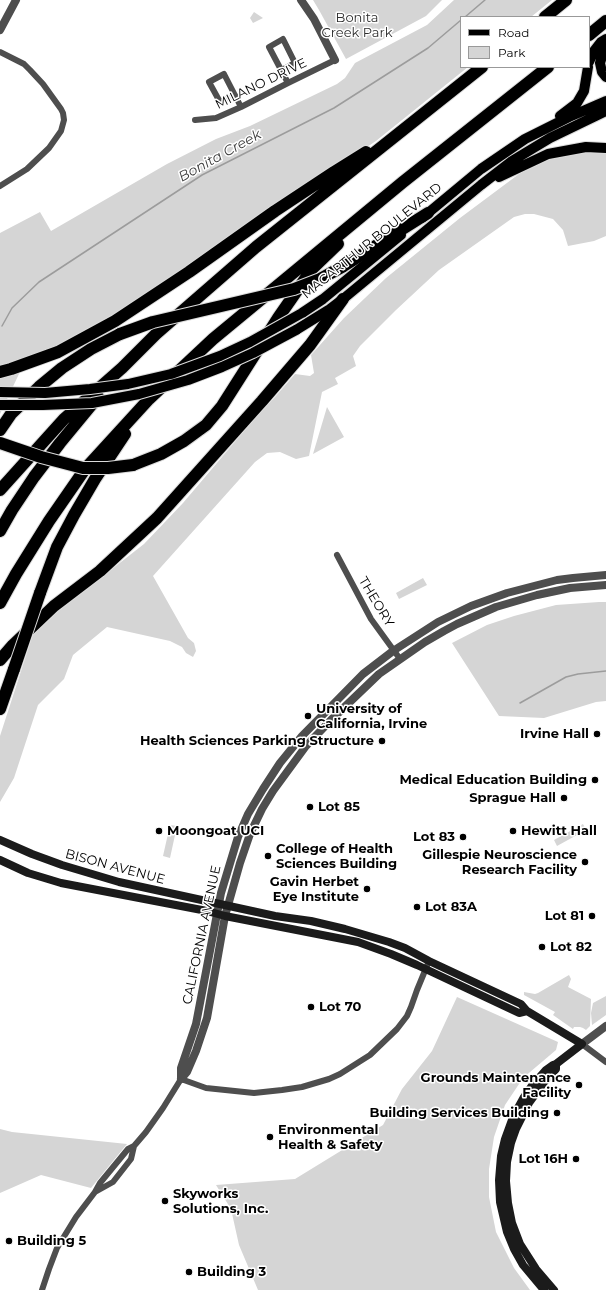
<!DOCTYPE html>
<html>
<head>
<meta charset="utf-8">
<style>
  body { margin:0 }
  #map { position:relative; width:606px; height:1290px; overflow:hidden; background:#fff; font-family:Montserrat,sans-serif }
  canvas { display:block }
  .legend { position:absolute; left:460px; top:16px; width:130px; height:52px; box-sizing:border-box; background:#fff; border:1px solid #999; margin:0; padding:5px 7px; list-style:none; font-size:12px; color:#000 }
  .legend li { display:flex; align-items:center; gap:8px; height:20px }
  .legend b { width:20px; border:1px solid #999 }
</style>
</head>
<body>
<div id="map">
<canvas width="606" height="1290"></canvas>
<ul class="legend">
<li><b style="height:5px;background:#000"></b>Road</li>
<li><b style="height:11px;background:#d5d5d5"></b>Park</li>
</ul>
</div>
<script>
const ctx = document.querySelector('canvas').getContext('2d');
ctx.lineJoin = 'round';
function paint(path, color) {
  ctx.fillStyle = color;
  ctx.fill(path, 'evenodd');
}
function toPath(rows) {
  const path = new Path2D();
  for (const r of rows) {
    path.moveTo(r[0], r[1]);
    for (let i = 2; i < r.length; i += 2) path.lineTo(r[i], r[i + 1]);
  }
  return path;
}
function stroke(path, color, width, dash) {
  ctx.strokeStyle = color;
  ctx.lineWidth = width;
  ctx.lineCap = dash ? 'butt' : 'round';
  ctx.setLineDash(dash || []);
  ctx.stroke(path);
}
function write(font, color, halo, rows, align = 'center') {
  ctx.font = font + ' Montserrat,sans-serif';
  ctx.lineWidth = 3;
  ctx.setLineDash([]);
  ctx.textBaseline = 'middle';
  ctx.strokeStyle = halo;
  ctx.fillStyle = color;
  for (const [text, x, y, turn = 0] of rows) {
    ctx.save();
    ctx.translate(x, y);
    ctx.rotate((+turn || 0) * Math.PI / 180);
    ctx.textAlign = isNaN(turn) ? turn : align;
    if (halo) ctx.strokeText(text, 0, 0);
    ctx.fillText(text, 0, 0);
    ctx.restore();
  }
}
paint(toPath([
  [313,0,442,0,426,16,346,59,319,10],
  [454,0,552,0,531,17,461,17,461,67,468,67,376,141,118,313,66,342,27,357,0,414,0,233,40,212,51,231,167,164,216,139,250,126,337,84,345,78,355,63,427,25],
  [254,12,263,18,253,23,250,18],
  [588,152,606,153,606,236,594,241,568,246,563,230,553,219,534,214,525,214,514,217,439,270,396,310,360,346,353,356,356,366,335,378,338,384,322,392,309,456,296,459,280,452,267,453,255,462,153,576,188,638,194,643,196,651,193,657,186,653,182,647,170,641,107,627,73,655,64,679,38,705,14,778,0,802,0,736,32,637,37,629,44,622,144,544,183,503,255,418,275,397,295,374,310,376,314,373,311,355,344,318,386,278,460,218,523,171,554,157],
  [327,407,344,437,313,454],
  [423,578,427,585,399,599,396,593],
  [599,602,606,602,606,701,596,702,544,718,499,716,452,643,487,625,514,616,556,605],
  [583,824,586,830,557,846,554,840],
  [170,825,177,826,170,858,163,856],
  [569,975,571,979,568,987,591,999,590,1026,586,1030,583,1028,580,1027,574,1027,573,1029,553,1015,555,1012,524,995,524,992,535,994,538,993],
  [606,996,606,1015,592,1025,591,1013,593,1003],
  [457,997,558,1042,556,1050,523,1078,505,1105,494,1137,489,1169,489,1197,496,1232,514,1268,530,1290,258,1290,239,1245,231,1209,216,1185,295,1179,383,1125,402,1089,432,1051],
  [0,1129,12,1132,127,1144,91,1188,41,1175,0,1193]
]), '#d5d5d5');
stroke(toPath([
  [465,17,485,0],
  [2,326,12,308,39,282,202,175,334,108,428,48,461,20],
  [520,703,566,677,578,674,606,671]
]), '#9c9c9c', 1.5);
const primary = toPath([
  [606,48,603,53,600,63,602,72,606,77],
  [589,62,594,51,601,42,606,39],
  [560,116,577,103,584,91,588,67],
  [499,177,548,154,586,147,606,148],
  [422,218,481,169,525,139,569,117,606,101],
  [302,313,323,299,401,235],
  [296,330,330,309,343,299,481,185,512,161,550,138,606,111]
]);
const motorway = toPath([
  [545,17,566,0],
  [589,35,606,21],
  [342,267,428,213],
  [0,372,11,369,58,352,115,321,189,272,275,211,334,172,366,152],
  [0,430,11,414,39,387,62,368,91,349,120,334],
  [133,465,161,454,184,441,206,425,222,406,278,318,312,269,338,244],
  [0,490,64,419,122,368,156,334,256,247,482,67],
  [0,531,12,510,34,477,60,443,98,397],
  [40,593,57,547,74,515,95,479,125,434],
  [0,603,16,574,49,521,85,469,149,399,213,339,403,182,548,67],
  [0,660,13,645,54,606,100,571,157,518,262,401,310,345,343,299],
  [0,709,14,669]
]);
stroke(primary, '#dbdbdb', 12);
stroke(motorway, '#dbdbdb', 14);
stroke(toPath([
  [0,52,24,64,30,70,43,84,61,109,63,113,64,120,61,131,49,148,27,169,0,186],
  [282,70,295,63,283,39,269,47,288,83],
  [235,95,220,102,209,82,224,74,241,107],
  [195,120,216,118,241,107,288,83,335,60],
  [337,555,371,619,400,659],
  [582,1044,606,1062],
  [95,1192,113,1182,131,1159,134,1146],
  [42,1290,49,1269,57,1248,76,1217,95,1192,100,1183,128,1149,134,1146,146,1132,163,1108,181,1079,206,1088,254,1093,282,1090,302,1087,329,1079,340,1074,370,1055,397,1029,407,1016,411,1007,417,990,429,961]
]), '#4e4e4e', 6);
stroke(toPath([
  [301,0,314,19,335,60],
  [0,30,16,0],
  [582,1044,606,1026],
  [181,1079,181,1068,196,1024,221,893,238,837,248,814,263,789,280,763,302,736,363,674,393,651,438,622,471,606,507,593,557,580,573,578,606,575],
  [181,1079,187,1072,196,1051,207,1018,225,916,240,863,250,834,262,809,273,791,306,746,331,720,379,674,425,642,444,631,457,624,496,607,537,595,570,588,606,585]
]), '#4e4e4e', 8);
stroke(toPath([
  [0,840,32,854,62,865,119,882,275,916,311,921,345,929,389,942,405,948,429,961,521,1004,527,1011,582,1044,556,1064,553,1065,546,1070,531,1087,524,1097,513,1117,505,1139,501,1156,499,1180,500,1202,507,1232,514,1249,523,1265,544,1290],
  [0,860,28,873,61,883,207,911,225,916,358,942,391,954,417,965,519,1013,527,1011],
  [554,1290,536,1269,520,1244,512,1223,508,1203,506,1181,507,1162,511,1143,516,1129,529,1103,545,1081,556,1069,556,1064]
]), '#1b1b1b', 8);
stroke(primary, '#000', 10);
stroke(motorway, '#000', 12);
const primaryBridge = toPath([
  [0,392,45,393,90,389,128,384,171,374,220,356,250,342,302,313],
  [0,405,43,405,92,403,139,394,188,380,222,367,253,353,296,330]
]);
const motorwayBridge = toPath([
  [120,334,153,322,294,289,320,279,342,267],
  [0,443,41,457,83,468,108,468,133,465],
  [14,669,40,593]
]);
stroke(primaryBridge, '#dbdbdb', 12, []);
stroke(motorwayBridge, '#dbdbdb', 14, []);
stroke(primaryBridge, '#000', 10);
stroke(motorwayBridge, '#000', 12);
for (const [x, y, r, color] of [
  [308,716,4,"#000"],
  [597,734,4,"#000"],
  [382,741,4,"#000"],
  [595,780,4,"#000"],
  [564,798,4,"#000"],
  [310,807,4,"#000"],
  [159,831,4,"#000"],
  [513,831,4,"#000"],
  [463,837,4,"#000"],
  [268,856,4,"#000"],
  [585,862,4,"#000"],
  [367,889,4,"#000"],
  [417,907,4,"#000"],
  [592,916,4,"#000"],
  [542,947,4,"#000"],
  [311,1007,4,"#000"],
  [579,1085,4,"#000"],
  [557,1113,4,"#000"],
  [270,1137,4,"#000"],
  [576,1159,4,"#000"],
  [165,1201,4,"#000"],
  [9,1241,4,"#000"],
  [189,1272,4,"#000"]
]) {
  const dot = new Path2D();
  dot.arc(x, y, r, 0, 2 * Math.PI);
  ctx.fillStyle = color;
  ctx.fill(dot);
  stroke(dot, '#fff', 1.5);
}
write('13px', '#2c2c2c', '#fff', [
  ["Bonita",357,18],
  ["Creek Park",357,33]
]);
write('13px', '#000', '#fff', [
  ["MILANO DRIVE",261,84,-26],
  ["MACARTHUR BOULEVARD",372,241,-39],
  ["THEORY",376,602,59],
  ["BISON AVENUE",115,867,15],
  ["CALIFORNIA AVENUE",202,935,-78]
]);
write('bold 13px', '#000', '#fff', [
  ["University of",316,709],
  ["California, Irvine",316,724],
  ["Irvine Hall",589,734,"right"],
  ["Health Sciences Parking Structure",374,741,"right"],
  ["Medical Education Building",587,780,"right"],
  ["Sprague Hall",556,798,"right"],
  ["Lot 85",318,807],
  ["Moongoat UCI",167,831],
  ["Hewitt Hall",521,831],
  ["Lot 83",455,837,"right"],
  ["College of Health",276,849],
  ["Sciences Building",276,864],
  ["Gillespie Neuroscience",577,855,"right"],
  ["Research Facility",577,870,"right"],
  ["Gavin Herbet",359,882,"right"],
  ["Eye Institute",359,897,"right"],
  ["Lot 83A",425,907],
  ["Lot 81",584,916,"right"],
  ["Lot 82",550,947],
  ["Lot 70",319,1007],
  ["Grounds Maintenance",571,1078,"right"],
  ["Facility",571,1093,"right"],
  ["Building Services Building",549,1113,"right"],
  ["Environmental",278,1130],
  ["Health & Safety",278,1145],
  ["Lot 16H",568,1159,"right"],
  ["Skyworks",173,1194],
  ["Solutions, Inc.",173,1209],
  ["Building 5",17,1241],
  ["Building 3",197,1272]
], 'left');
write('italic 14px', '#3d3d3d', '#fff', [
  ["Bonita Creek",220,156,-29]
]);
</script>
</body>
</html>
